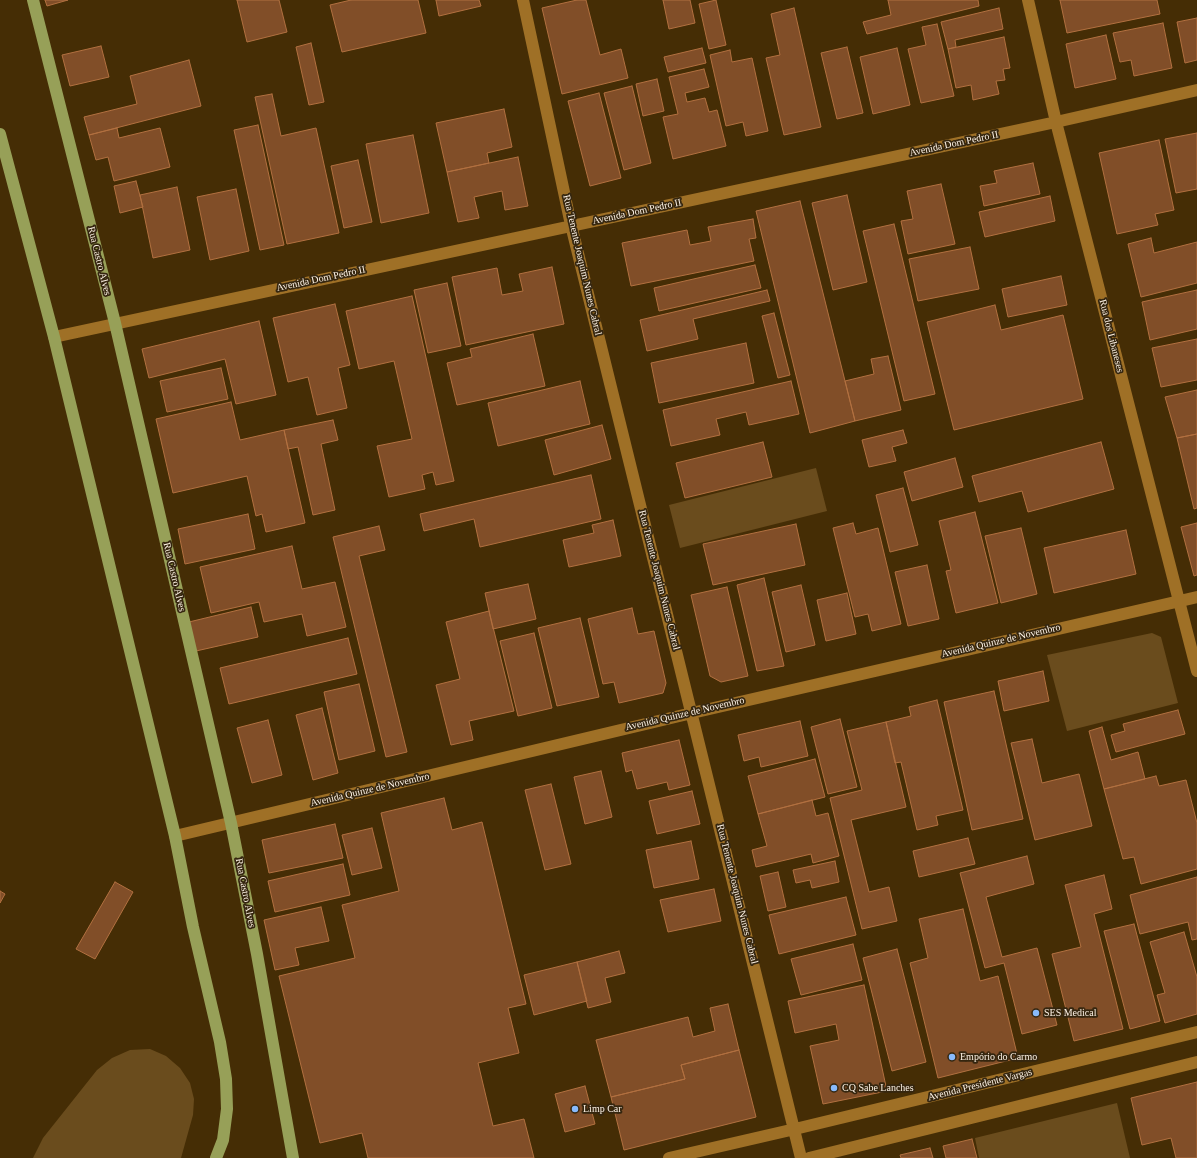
<!DOCTYPE html>
<html>
<head>
<meta charset="utf-8">
<style>
  body { margin:0 }
  canvas { display:block; background:#452d05 }
</style>
</head>
<body>
<canvas width="1197" height="1158"></canvas>
<script>
const ctx = document.querySelector('canvas').getContext('2d');
ctx.lineJoin = 'round';
function paint(path, color) {
  ctx.fillStyle = color;
  ctx.fill(path, 'evenodd');
}
function toPath(rows) {
  const path = new Path2D();
  for (const r of rows) {
    path.moveTo(r[0], r[1]);
    for (let i = 2; i < r.length; i += 2) path.lineTo(r[i], r[i + 1]);
  }
  return path;
}
function stroke(path, color, width, dash) {
  ctx.strokeStyle = color;
  ctx.lineWidth = width;
  ctx.lineCap = dash ? 'butt' : 'round';
  ctx.setLineDash(dash || []);
  ctx.stroke(path);
}
function write(font, color, halo, rows, align = 'center') {
  ctx.font = font + ' "Times New Roman",serif';
  ctx.lineWidth = 3.5;
  ctx.setLineDash([]);
  ctx.textBaseline = 'middle';
  ctx.strokeStyle = halo;
  ctx.fillStyle = color;
  for (const [text, x, y, turn = 0] of rows) {
    ctx.save();
    ctx.translate(x, y);
    ctx.rotate((+turn || 0) * Math.PI / 180);
    ctx.textAlign = isNaN(turn) ? turn : align;
    if (halo) ctx.strokeText(text, 0, 0);
    ctx.fillText(text, 0, 0);
    ctx.restore();
  }
}
paint(toPath([
  [816,468,827,511,680,548,669,505],
  [1152,633,1161,637,1178,703,1067,731,1047,655],
  [150,1049,166,1056,180,1068,190,1083,194,1099,193,1115,181,1158,33,1158,43,1138,97,1070,112,1058,130,1050],
  [1117,1103,1130,1158,979,1158,975,1138]
]), '#6a4c1d');
const building = toPath([
  [45,0,68,0,47,6,45,0],
  [237,0,279,0,287,32,247,42,237,0],
  [351,0,418,0,426,33,342,52,330,5,351,0],
  [436,0,479,0,481,6,439,16,436,0],
  [577,0,586,0,600,55,621,49,628,78,562,94,542,8,577,0],
  [663,0,690,0,695,23,669,29,663,0],
  [716,0,726,45,709,49,699,4,716,0],
  [888,0,978,0,979,6,867,34,863,22,891,15,888,0],
  [1060,0,1157,0,1160,14,1067,33,1060,0],
  [794,8,821,127,784,135,766,58,780,55,771,14,794,8],
  [999,8,1003,29,955,40,956,47,948,49,941,22,999,8],
  [1197,18,1197,60,1185,63,1177,22,1197,18],
  [1163,23,1172,68,1134,76,1131,60,1120,62,1113,33,1163,23],
  [937,24,954,96,921,103,908,49,926,45,922,27,937,24],
  [1106,35,1116,79,1075,88,1066,44,1106,35],
  [1004,37,1010,68,1003,69,1005,80,996,81,999,94,973,100,971,85,956,88,948,49,1004,37],
  [311,43,324,102,309,105,296,47,311,43],
  [101,46,109,77,70,86,62,55,101,46],
  [847,47,863,113,837,119,821,53,847,47],
  [702,48,706,63,668,72,664,57,702,48],
  [897,48,910,105,873,114,860,57,897,48],
  [730,50,732,62,752,58,768,131,746,136,743,122,726,126,710,55,730,50],
  [189,60,201,106,89,135,84,117,137,104,130,76,189,60],
  [704,69,709,87,685,93,687,102,705,98,709,112,717,110,726,146,673,159,663,117,678,114,669,77,704,69],
  [657,79,664,111,643,116,636,84,657,79],
  [632,86,651,163,624,170,604,93,632,86],
  [599,93,621,178,590,186,568,101,599,93],
  [272,94,281,136,316,128,339,233,287,244,255,97,272,94],
  [504,109,512,147,487,153,489,163,447,172,436,123,504,109],
  [258,125,284,245,260,250,234,130,258,125],
  [117,128,119,138,160,128,170,167,114,181,108,157,96,160,89,135,117,128],
  [1197,133,1197,189,1176,193,1165,139,1197,133],
  [413,135,429,213,381,223,366,144,413,135],
  [1159,140,1174,210,1155,214,1158,225,1117,234,1099,153,1159,140],
  [518,157,528,206,505,210,502,191,474,197,479,218,458,222,447,172,518,157],
  [358,160,372,222,344,228,331,166,358,160],
  [1033,163,1040,194,984,206,980,186,997,183,994,171,1033,163],
  [136,181,143,207,120,213,114,186,136,181],
  [941,184,955,244,908,254,901,221,913,219,907,191,941,184],
  [177,187,190,250,153,258,140,195,177,187],
  [236,189,249,251,210,260,197,197,236,189],
  [847,195,867,282,833,290,812,203,847,195],
  [1050,196,1055,221,985,237,979,212,1050,196],
  [800,201,855,421,810,433,756,211,800,201],
  [753,219,756,238,749,239,754,261,631,286,622,243,687,230,690,245,711,241,708,227,753,219],
  [894,224,935,394,904,401,863,231,894,224],
  [1151,238,1154,253,1197,242,1197,283,1141,297,1128,244,1151,238],
  [970,247,979,289,918,301,909,259,970,247],
  [755,265,761,288,659,311,654,288,755,265],
  [552,267,564,324,466,345,452,277,497,268,502,295,523,291,519,274,552,267],
  [1061,276,1067,305,1008,317,1002,289,1061,276],
  [447,283,461,346,428,353,414,290,447,283],
  [767,290,770,301,693,319,698,339,647,351,640,320,767,290],
  [1197,290,1197,329,1150,340,1142,302,1197,290],
  [412,296,454,481,436,485,433,472,422,475,425,489,389,497,377,446,412,439,394,361,359,369,346,311,412,296],
  [335,304,350,365,338,368,347,408,317,415,308,377,288,382,273,318,335,304],
  [995,305,1001,330,1063,315,1083,399,954,430,927,322,995,305],
  [774,313,790,375,778,378,762,316,774,313],
  [259,321,276,395,236,404,225,359,149,378,142,349,259,321],
  [533,334,545,386,457,405,447,363,472,357,470,349,533,334],
  [1197,339,1197,380,1161,387,1152,348,1197,339],
  [746,343,754,383,659,403,651,363,746,343],
  [888,356,901,410,855,421,845,381,874,374,871,359,888,356],
  [221,368,228,399,167,412,160,381,221,368],
  [580,381,590,424,498,446,488,403,580,381],
  [791,381,799,414,749,425,746,412,716,419,720,435,671,446,663,410,791,381],
  [1197,390,1197,434,1177,438,1165,397,1197,390],
  [231,402,240,440,284,430,305,523,266,532,262,514,256,516,247,476,173,493,156,419,231,402],
  [333,420,338,440,321,444,335,510,313,515,298,447,288,449,284,430,333,420],
  [602,425,611,459,554,475,545,440,602,425],
  [903,430,907,443,892,447,896,461,869,467,862,440,903,430],
  [1197,434,1197,508,1194,509,1177,438,1197,434],
  [763,442,772,477,685,498,676,463,763,442],
  [1101,442,1114,489,1028,512,1022,491,979,502,972,476,1101,442],
  [955,458,963,487,912,501,904,472,955,458],
  [591,475,601,519,480,547,474,519,424,531,420,514,591,475],
  [903,488,918,545,890,552,876,495,903,488],
  [975,512,998,603,956,613,946,571,951,570,939,521,975,512],
  [248,514,255,549,185,564,178,529,248,514],
  [613,520,621,556,569,567,563,540,594,533,592,525,613,520],
  [853,523,856,534,878,528,901,624,872,631,868,614,855,617,833,528,853,523],
  [1197,523,1197,575,1194,576,1181,527,1197,523],
  [796,524,805,565,713,585,703,544,796,524],
  [379,526,385,550,359,556,407,752,386,757,333,537,379,526],
  [1021,528,1037,594,1001,603,985,536,1021,528],
  [1126,530,1136,574,1054,593,1044,548,1126,530],
  [292,546,302,589,335,582,346,627,307,636,302,614,264,622,259,602,211,613,200,567,292,546],
  [927,565,939,619,908,626,895,572,927,565],
  [764,578,784,666,757,671,737,585,764,578],
  [528,584,536,619,493,629,485,593,528,584],
  [801,585,815,645,786,652,772,592,801,585],
  [727,587,748,676,721,682,710,676,691,595,727,587],
  [847,593,856,634,826,641,817,600,847,593],
  [251,607,258,637,196,651,189,622,251,607],
  [632,608,638,634,654,631,666,683,663,693,619,703,614,682,603,684,588,619,632,608],
  [489,611,514,711,469,721,473,740,451,745,436,685,460,679,446,622,489,611],
  [580,618,599,697,557,706,538,628,580,618],
  [534,633,552,708,518,716,500,641,534,633],
  [348,638,357,674,229,704,220,668,348,638],
  [1043,671,1049,701,1004,711,998,681,1043,671],
  [359,684,375,751,339,760,324,692,359,684],
  [994,691,1023,819,972,830,944,702,994,691],
  [937,700,963,810,936,816,938,825,917,830,901,762,895,763,886,722,911,716,909,707,937,700],
  [322,708,338,773,313,780,296,715,322,708],
  [1178,710,1185,734,1116,752,1111,735,1125,731,1123,724,1178,710],
  [840,719,857,787,828,794,811,727,840,719],
  [268,720,282,775,252,783,237,728,268,720],
  [800,721,808,756,761,767,759,757,744,761,738,735,800,721],
  [886,722,906,807,851,820,869,892,889,887,897,921,862,929,830,798,862,790,847,731,886,722],
  [1102,727,1111,760,1138,752,1145,779,1104,789,1089,731,1102,727],
  [1032,739,1042,783,1079,774,1092,826,1035,840,1011,743,1032,739],
  [679,740,690,785,669,790,667,782,637,789,632,770,626,772,622,753,679,740],
  [815,759,825,797,758,814,748,776,815,759],
  [601,771,612,817,585,824,574,777,601,771],
  [1156,776,1159,786,1186,780,1197,823,1197,869,1141,884,1134,857,1123,859,1104,789,1156,776],
  [551,784,571,864,545,870,525,790,551,784],
  [692,791,700,824,657,834,649,801,692,791],
  [444,798,452,830,482,822,526,1004,508,1008,519,1053,478,1063,493,1126,524,1119,534,1158,368,1158,362,1133,320,1143,279,976,355,958,342,905,399,891,381,813,444,798],
  [812,800,816,816,828,813,839,856,813,863,811,854,756,867,752,850,767,846,758,814,812,800],
  [335,824,343,858,269,873,262,840,335,824],
  [372,828,382,868,352,875,342,835,372,828],
  [968,838,975,864,919,877,913,851,968,838],
  [691,841,699,879,654,888,646,850,691,841],
  [1027,856,1034,884,986,897,1002,957,1037,948,1057,1025,1022,1034,1004,963,985,968,960,873,1027,856],
  [835,861,839,882,812,888,810,880,796,883,793,870,835,861],
  [343,864,350,895,275,912,268,881,343,864],
  [778,872,786,907,768,911,760,876,778,872],
  [1104,875,1112,909,1094,914,1123,1029,1074,1041,1052,954,1081,947,1065,885,1104,875],
  [1197,877,1197,939,1192,940,1188,922,1140,934,1130,895,1197,877],
  [115,882,133,892,95,959,76,949,115,882],
  [714,889,721,921,668,932,660,900,714,889],
  [0,891,5,894,0,903,0,891],
  [846,897,856,935,779,954,769,915,846,897],
  [321,907,329,941,295,948,299,965,275,970,264,920,321,907],
  [963,909,980,981,998,976,1018,1058,938,1078,910,963,928,958,919,919,963,909],
  [1134,924,1160,1021,1130,1029,1104,931,1134,924],
  [1184,932,1197,977,1197,1014,1165,1023,1157,995,1165,993,1150,942,1184,932],
  [853,944,862,980,801,995,791,959,853,944],
  [897,949,926,1062,892,1071,863,958,897,949],
  [619,951,625,973,605,978,611,1002,588,1008,577,962,619,951],
  [577,962,587,1001,534,1015,524,975,577,962],
  [864,985,887,1091,823,1104,810,1046,839,1040,836,1024,795,1033,788,1001,864,985],
  [728,1004,739,1050,681,1065,685,1079,611,1097,596,1040,688,1017,693,1037,715,1031,710,1008,728,1004],
  [739,1050,756,1117,624,1150,611,1097,685,1079,681,1065,739,1050],
  [1197,1082,1197,1158,1176,1158,1171,1138,1142,1145,1131,1098,1197,1082],
  [585,1086,595,1124,565,1132,555,1094,585,1086],
  [972,1139,977,1158,946,1158,943,1146,972,1139],
  [930,1148,933,1158,901,1158,900,1155,930,1148]
]);
paint(building, '#814e28');
stroke(building, '#b27040', 1);
stroke(toPath([
  [523,0,571,225,801,1158],
  [1028,0,1056,122,1197,671],
  [54,337,1056,122,1197,90],
  [175,836,692,713,1197,597],
  [669,1158,795,1129,1197,1032],
  [809,1158,1197,1062]
]), '#9f7026', 12);
stroke(toPath([
  [33,0,115,323,231,823,257,954,293,1158],
  [0,134,54,337,175,836,193,927,220,1042,226,1079,227,1109,223,1140,216,1158]
]), '#97a058', 12);
for (const [x, y, r, color] of [
  [1036,1013,4,"#88bafc"],
  [952,1057,4,"#88bafc"],
  [834,1088,4,"#88bafc"],
  [575,1109,4,"#88bafc"]
]) {
  const dot = new Path2D();
  dot.arc(x, y, r, 0, 2 * Math.PI);
  ctx.fillStyle = color;
  ctx.fill(dot);
  stroke(dot, '#35260f', 1.5);
}
write('10px', '#fdf2e5', '#35260f', [
  ["Avenida Dom Pedro II",954,144,-12],
  ["Avenida Dom Pedro II",637,212,-12],
  ["Rua Castro Alves",99,261,76],
  ["Rua Tenente Joaquim Nunes Cabral",582,265,77],
  ["Avenida Dom Pedro II",321,279,-12],
  ["Rua dos Libaneses",1111,336,76],
  ["Rua Castro Alves",174,577,77],
  ["Rua Tenente Joaquim Nunes Cabral",659,580,76],
  ["Avenida Quinze de Novembro",1001,641,-13],
  ["Avenida Quinze de Novembro",685,714,-13],
  ["Avenida Quinze de Novembro",370,790,-13],
  ["Rua Castro Alves",245,893,79],
  ["Rua Tenente Joaquim Nunes Cabral",737,894,76],
  ["Avenida Presidente Vargas",980,1085,-14]
]);
write('10px', '#fdf2e5', '#35260f', [
  ["SES Medical",1044,1013],
  ["Empório do Carmo",960,1057],
  ["CQ Sabe Lanches",842,1088],
  ["Limp Car",583,1109]
], 'left');
</script>
</body>
</html>
